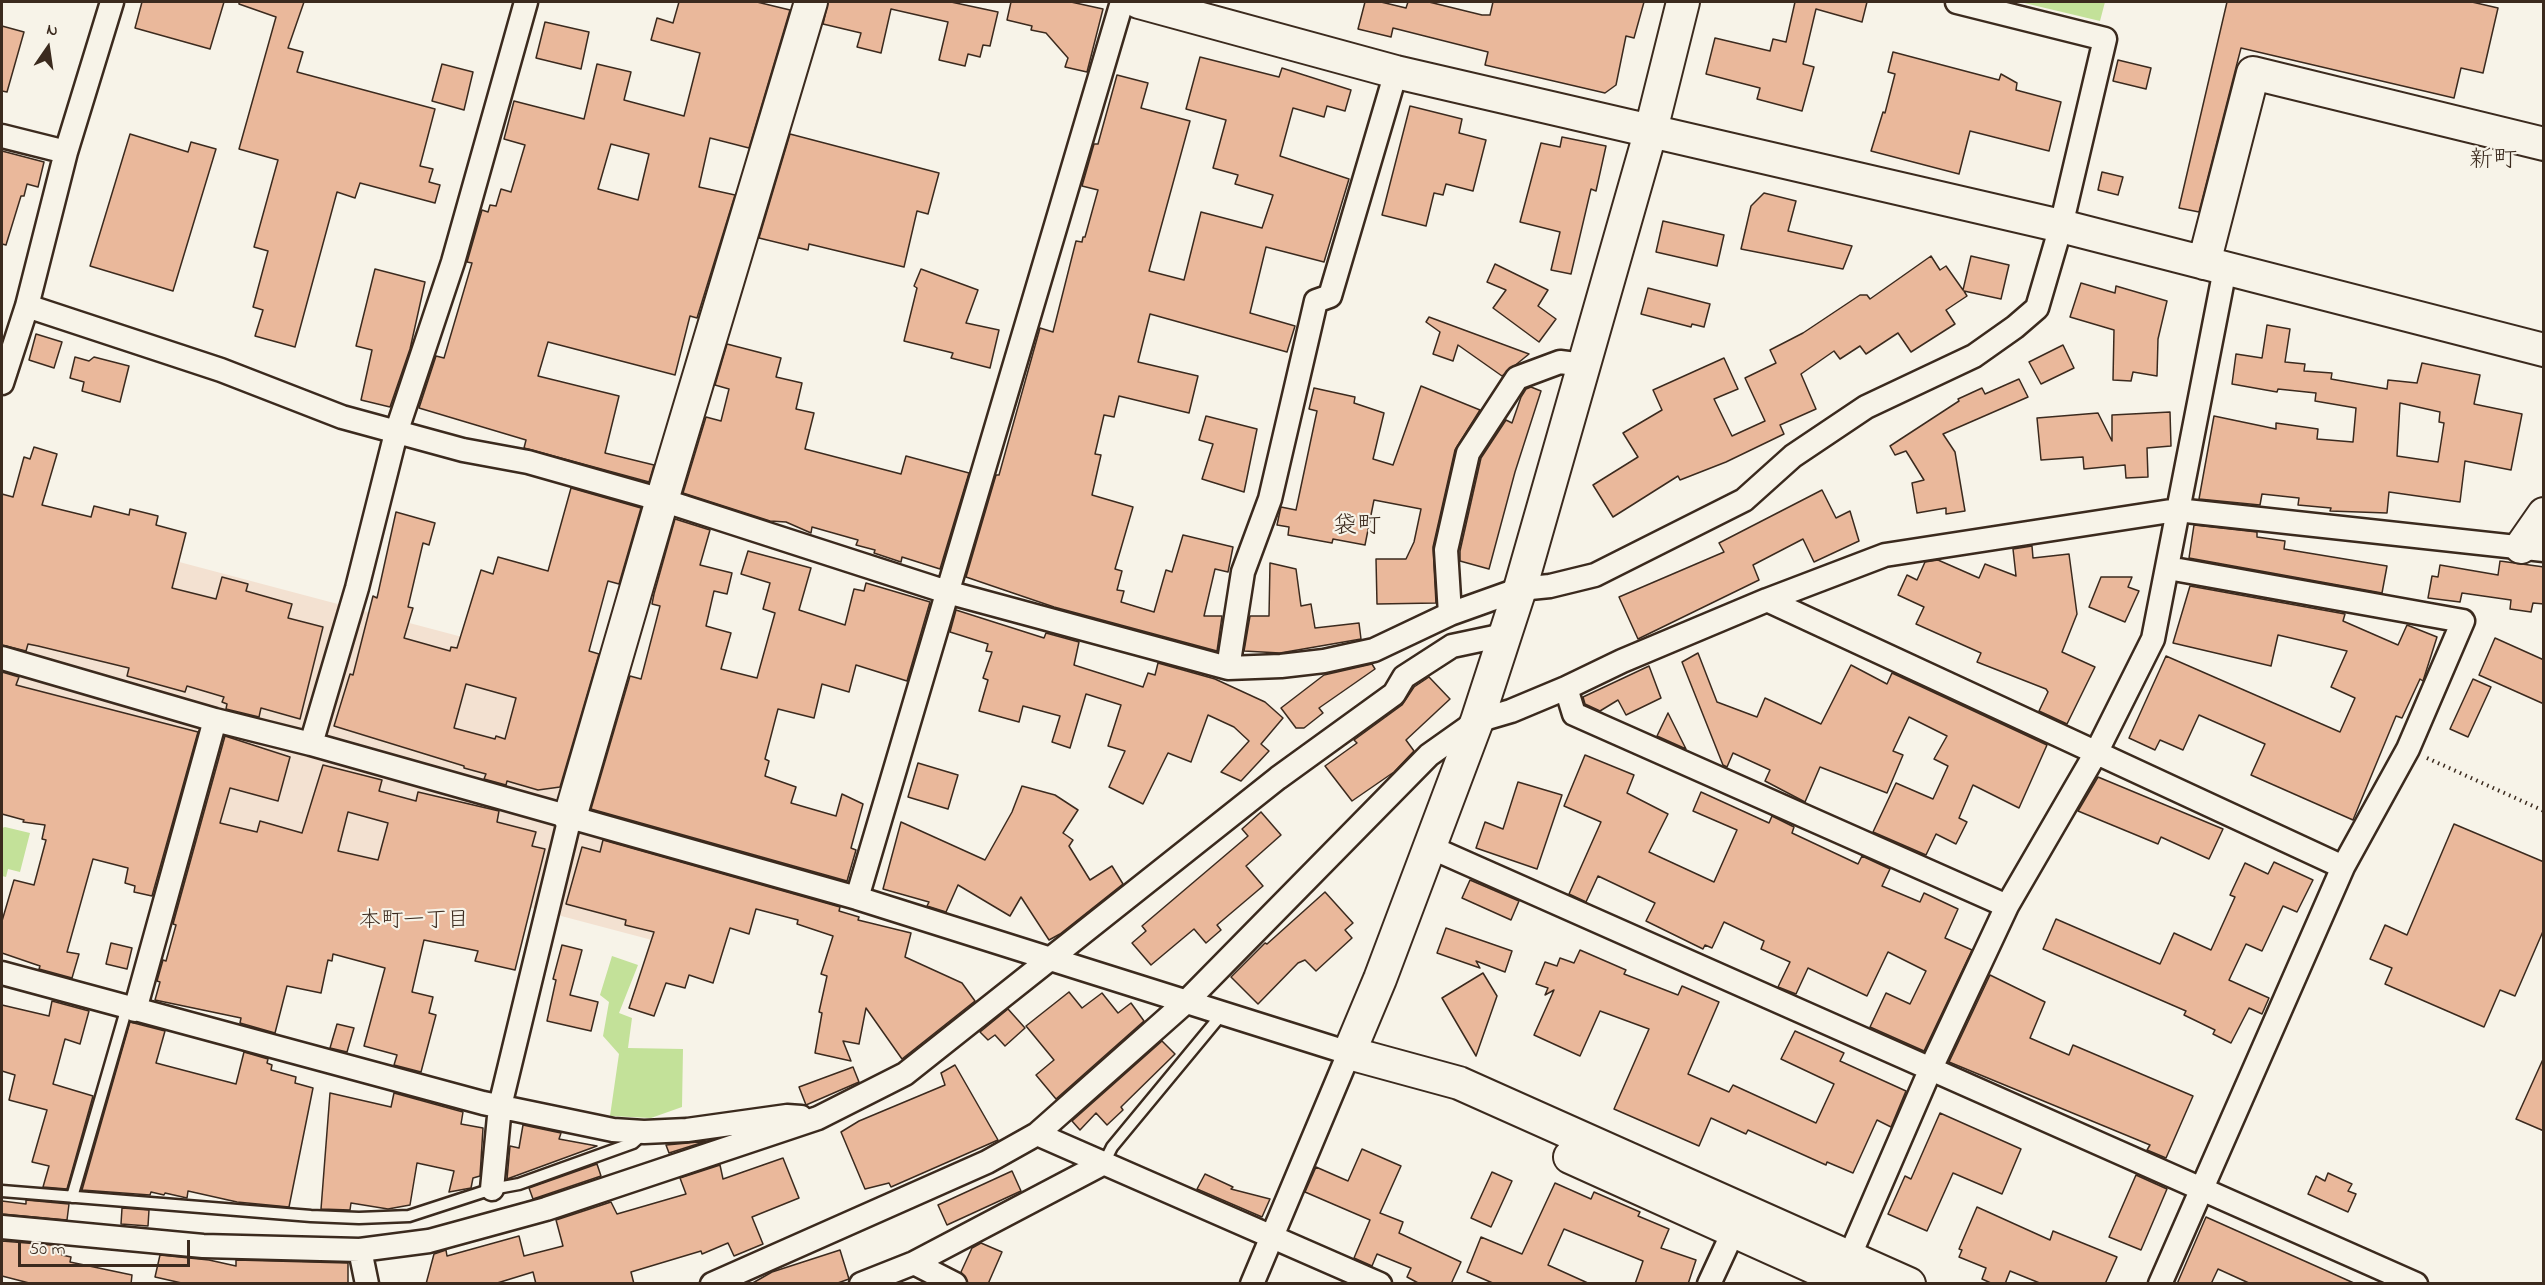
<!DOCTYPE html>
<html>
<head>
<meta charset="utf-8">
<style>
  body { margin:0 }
  #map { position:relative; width:2545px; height:1285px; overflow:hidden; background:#f7f3e8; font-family:"Indie Flower",sans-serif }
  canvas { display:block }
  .frame { position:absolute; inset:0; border:3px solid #3b2a1e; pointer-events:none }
  .north { position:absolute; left:18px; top:18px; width:60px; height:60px; -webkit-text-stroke:4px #f7f3e8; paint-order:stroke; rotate:13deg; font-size:16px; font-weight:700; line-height:24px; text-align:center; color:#3b2a1e }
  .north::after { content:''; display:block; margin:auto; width:21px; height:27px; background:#3b2a1e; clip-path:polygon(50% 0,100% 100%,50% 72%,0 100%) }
  .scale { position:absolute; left:18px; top:1240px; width:172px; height:27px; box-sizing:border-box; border:3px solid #3b2a1e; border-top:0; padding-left:8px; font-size:18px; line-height:21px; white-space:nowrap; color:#3b2a1e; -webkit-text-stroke:4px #f7f3e8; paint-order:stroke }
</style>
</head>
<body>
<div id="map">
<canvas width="2545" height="1285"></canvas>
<div class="frame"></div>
<div class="north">N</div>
<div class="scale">50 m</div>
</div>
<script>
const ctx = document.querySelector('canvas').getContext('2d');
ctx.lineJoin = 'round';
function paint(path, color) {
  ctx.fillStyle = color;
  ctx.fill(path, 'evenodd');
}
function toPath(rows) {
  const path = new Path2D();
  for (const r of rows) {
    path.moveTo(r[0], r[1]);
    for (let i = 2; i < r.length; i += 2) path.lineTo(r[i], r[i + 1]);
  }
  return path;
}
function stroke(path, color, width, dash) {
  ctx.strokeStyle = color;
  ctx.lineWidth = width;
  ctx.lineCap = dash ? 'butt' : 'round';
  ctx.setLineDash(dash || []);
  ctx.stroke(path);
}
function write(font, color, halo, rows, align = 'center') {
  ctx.font = font + ' "Indie Flower","Klee One",sans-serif';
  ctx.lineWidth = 4.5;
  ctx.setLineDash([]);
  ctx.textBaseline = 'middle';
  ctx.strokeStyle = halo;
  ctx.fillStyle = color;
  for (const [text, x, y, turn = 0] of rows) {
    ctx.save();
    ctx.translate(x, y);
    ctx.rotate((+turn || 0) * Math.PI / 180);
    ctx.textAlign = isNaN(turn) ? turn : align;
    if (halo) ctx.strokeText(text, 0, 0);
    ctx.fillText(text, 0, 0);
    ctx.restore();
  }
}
paint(toPath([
  [2,515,730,708,667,944,2,768]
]), '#f3e1d1');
paint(toPath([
  [2020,2,2105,2,2100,21],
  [5,827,30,833,20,872,8,869,6,877,2,876,2,828],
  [612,956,638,965,619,1013,632,1018,628,1048,683,1049,682,1107,651,1118,610,1116,619,1054,603,1036,609,1002,600,995]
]), '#c3e199');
const building = toPath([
  [142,2,224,2,210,49,135,28,142,2],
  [239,2,304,2,288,48,303,52,297,72,435,109,420,166,433,169,429,182,440,185,435,203,360,183,355,198,337,192,295,347,255,336,263,310,253,307,268,251,254,247,278,160,239,149,276,17,239,4,239,2],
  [679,2,757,2,790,10,749,148,710,138,699,187,735,195,697,318,690,316,675,375,548,342,538,376,619,396,605,453,654,465,649,482,524,448,526,440,419,408,436,356,444,358,472,263,467,262,482,210,488,212,490,205,496,206,501,189,511,192,525,145,504,139,514,101,584,119,597,64,631,72,624,100,684,116,700,53,651,40,657,18,673,23,679,2],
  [611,144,649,154,638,200,598,189,611,144],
  [828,2,951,2,998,12,990,46,983,45,980,57,968,54,965,66,939,60,948,22,891,9,881,53,857,47,861,33,823,24,828,2],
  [1011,2,1071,2,1103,9,1087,72,1065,67,1068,58,1046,33,1031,30,1032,26,1007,20,1011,2],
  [1365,2,1381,2,1406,8,1408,2,1429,2,1482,15,1490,15,1493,2,1644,2,1634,38,1626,36,1616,85,1605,93,1485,65,1488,52,1393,28,1391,37,1358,29,1365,2],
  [1795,2,1867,2,1862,22,1816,9,1803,64,1814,67,1802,111,1757,99,1760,88,1706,74,1715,38,1770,51,1773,39,1786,42,1795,2],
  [2227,2,2472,2,2498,8,2483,73,2461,68,2454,98,2241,48,2199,212,2179,208,2227,2],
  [545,22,589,32,581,69,536,58,545,22],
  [2,26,24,32,7,92,2,91,2,26],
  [1893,52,1999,80,2001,74,2017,83,2016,90,2061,102,2049,151,1970,131,1959,174,1871,151,1883,112,1885,113,1895,74,1888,72,1893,52],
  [1200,57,1279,77,1282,68,1351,90,1345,111,1327,106,1324,117,1293,108,1280,156,1349,179,1324,262,1266,247,1250,313,1295,326,1287,352,1150,314,1138,362,1198,376,1189,413,1119,396,1114,417,1104,415,1095,454,1101,455,1092,495,1133,507,1115,569,1122,571,1117,590,1124,591,1121,602,1154,612,1166,570,1172,572,1183,535,1233,547,1228,572,1215,569,1204,616,1222,616,1217,651,1054,607,966,577,996,475,999,475,1040,328,1053,332,1076,241,1082,242,1083,237,1085,237,1098,190,1082,186,1094,144,1098,144,1117,75,1148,83,1141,108,1190,121,1149,271,1184,280,1201,212,1262,228,1273,195,1235,184,1238,175,1213,168,1226,120,1186,109,1200,57],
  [2118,60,2151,68,2146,89,2113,81,2118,60],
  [442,64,473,72,464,110,432,101,442,64],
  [1410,106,1462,119,1459,133,1486,140,1473,191,1446,184,1443,195,1434,193,1426,226,1382,215,1410,106],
  [130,134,188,152,191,142,216,149,173,291,90,266,130,134],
  [790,134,939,173,928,214,917,211,904,267,809,244,808,250,759,238,790,134],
  [1562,137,1606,146,1596,191,1591,189,1571,274,1551,270,1560,232,1520,222,1541,143,1560,147,1562,137],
  [2,151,44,162,38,187,27,184,24,196,21,196,6,245,2,244,2,151],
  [2102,172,2123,177,2118,195,2098,190,2102,172],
  [1764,193,1796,201,1788,231,1852,246,1843,269,1741,249,1751,206,1764,193],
  [1663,221,1724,235,1717,266,1656,252,1663,221],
  [1931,256,1940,270,1946,266,1963,290,1971,256,2009,265,2001,299,1964,291,1967,296,1946,310,1955,324,1911,352,1898,333,1866,354,1860,346,1840,359,1834,351,1801,374,1816,409,1780,425,1784,434,1726,462,1680,480,1678,476,1613,517,1593,485,1638,457,1623,433,1662,410,1653,390,1724,358,1738,389,1714,399,1732,436,1765,421,1745,378,1776,363,1770,350,1803,333,1860,295,1867,295,1870,299,1931,256],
  [1495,264,1548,290,1538,306,1556,319,1539,342,1493,308,1506,290,1487,282,1495,264],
  [375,269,425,282,410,349,390,407,361,400,372,350,356,346,375,269],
  [921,269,978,290,966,323,999,330,990,368,951,358,953,353,904,341,917,288,914,286,921,269],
  [2081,283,2115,293,2116,286,2167,301,2158,339,2157,376,2133,372,2131,381,2113,380,2114,330,2070,317,2081,283],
  [1648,288,1710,304,1704,327,1692,324,1691,327,1641,314,1648,288],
  [1429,317,1529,354,1502,376,1458,345,1453,361,1433,354,1440,332,1426,322,1429,317],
  [2267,325,2290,329,2285,362,2305,364,2304,371,2332,373,2331,379,2387,389,2388,380,2417,383,2422,363,2480,375,2474,404,2522,414,2511,470,2465,461,2460,502,2389,492,2387,513,2330,511,2331,508,2298,505,2299,498,2262,494,2260,505,2199,499,2214,416,2276,429,2276,423,2318,429,2317,439,2353,442,2356,408,2315,401,2316,393,2278,389,2277,392,2232,384,2236,354,2262,358,2267,325],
  [2400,403,2440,412,2439,422,2444,423,2438,462,2397,456,2400,403],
  [36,334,62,342,54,368,29,360,36,334],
  [727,344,781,358,776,377,802,383,796,409,814,413,805,449,901,474,906,456,969,473,940,569,902,557,901,562,874,553,875,550,856,545,858,540,812,527,811,533,786,522,770,521,683,493,706,417,721,421,729,389,715,385,727,344],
  [2063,345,2074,368,2041,384,2029,362,2063,345],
  [75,357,89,361,94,357,129,366,120,402,82,391,84,382,70,378,75,357],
  [2019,379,2028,397,1943,434,1955,452,1965,511,1946,514,1946,508,1917,513,1912,483,1924,480,1906,451,1895,455,1890,446,1959,401,1958,399,1982,388,1985,394,2019,379],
  [1421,386,1480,410,1455,450,1433,547,1436,603,1377,604,1376,559,1406,559,1414,542,1421,509,1374,500,1365,545,1333,539,1332,543,1288,535,1289,527,1277,525,1280,511,1281,507,1296,510,1317,411,1309,409,1314,388,1355,397,1354,403,1384,413,1373,459,1393,465,1421,386],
  [1531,387,1541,391,1515,472,1489,569,1460,561,1460,551,1481,458,1506,420,1512,423,1521,397,1526,389,1531,387],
  [2170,412,2171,446,2147,448,2148,477,2126,478,2125,465,2084,469,2083,457,2041,460,2037,418,2098,413,2112,441,2112,415,2170,412],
  [1206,416,1257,429,1244,492,1202,479,1213,444,1199,440,1206,416],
  [34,447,57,454,42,505,91,517,94,506,129,515,130,509,158,516,156,525,186,533,172,588,216,599,222,577,248,584,246,591,292,604,288,618,323,627,300,719,261,708,259,717,226,709,227,704,222,702,224,697,187,686,185,692,127,676,129,668,38,646,28,644,26,651,2,645,2,494,13,497,24,457,30,459,34,447],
  [571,488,641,508,619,584,608,581,589,651,599,654,560,787,538,790,507,781,506,785,484,779,486,774,464,768,464,766,334,726,350,674,353,675,373,596,377,598,396,512,435,523,429,545,423,543,408,607,413,608,404,638,450,651,451,647,457,648,481,570,493,574,498,557,548,571,571,488],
  [466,684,516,698,505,739,496,736,495,739,454,728,466,684],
  [1822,490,1836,518,1850,511,1859,541,1814,562,1803,539,1753,565,1759,580,1638,639,1619,597,1724,552,1719,543,1822,490],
  [675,519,710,530,700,565,732,573,727,594,714,591,706,626,731,633,721,669,757,678,775,613,763,609,770,583,741,574,748,551,811,568,799,610,845,625,854,589,864,591,866,583,930,602,907,681,856,665,849,692,822,684,814,718,778,709,765,759,769,761,765,776,796,787,791,803,836,816,842,794,863,804,851,848,856,850,847,881,591,809,630,676,641,679,660,606,652,604,654,594,675,519],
  [2194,525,2257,532,2257,537,2285,541,2284,549,2387,566,2382,593,2189,558,2194,525],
  [2032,546,2033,558,2069,554,2077,614,2062,652,2095,667,2067,724,2039,711,2048,692,2046,689,1977,662,1981,653,1916,624,1924,607,1898,595,1907,575,1917,580,1925,562,1938,560,1979,578,1985,564,2016,576,2013,549,2032,546],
  [2500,561,2544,567,2544,604,2533,603,2531,612,2510,609,2511,600,2462,593,2460,602,2428,598,2432,576,2438,577,2440,565,2498,575,2500,561],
  [1270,563,1296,569,1301,606,1311,604,1315,628,1359,623,1361,639,1280,653,1244,651,1250,616,1269,616,1270,563],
  [2101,577,2132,577,2128,587,2139,591,2125,622,2089,607,2101,577],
  [2190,586,2345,614,2343,621,2398,645,2407,625,2437,637,2423,681,2420,679,2402,718,2396,716,2353,820,2251,775,2265,744,2199,715,2183,750,2160,740,2155,750,2129,738,2166,656,2340,732,2355,698,2331,687,2347,651,2278,635,2271,666,2173,643,2190,586],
  [956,610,1044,638,1046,633,1079,642,1074,665,1143,687,1148,673,1155,675,1158,663,1215,679,1265,702,1283,718,1261,744,1269,751,1241,781,1221,772,1249,741,1234,727,1208,715,1191,762,1168,753,1143,804,1109,787,1125,751,1108,746,1121,705,1086,694,1070,748,1052,742,1060,716,1023,706,1019,722,979,711,988,680,983,678,992,652,986,651,988,644,950,632,956,610],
  [2495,638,2544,660,2544,704,2479,675,2495,638],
  [1698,653,1717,702,1757,717,1765,698,1821,724,1851,665,1887,684,1892,673,2047,745,2019,808,1973,785,1959,818,1967,822,1956,844,1936,834,1926,855,1873,832,1896,783,1933,799,1948,766,1934,759,1947,736,1909,717,1893,751,1903,755,1887,793,1820,767,1805,802,1765,781,1770,770,1733,753,1727,767,1723,765,1682,662,1698,653],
  [1372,664,1375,669,1319,708,1323,713,1304,728,1296,728,1281,708,1324,675,1372,664],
  [1649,666,1661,698,1626,715,1618,700,1600,711,1585,704,1583,697,1649,666],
  [2,672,19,677,16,685,198,732,152,896,134,892,135,886,125,883,128,868,93,859,67,952,79,954,72,978,39,969,40,966,2,953,2,921,14,880,34,885,46,840,42,839,45,825,23,822,24,820,2,814,2,672],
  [1429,677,1450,699,1406,740,1414,751,1394,772,1352,801,1325,766,1357,743,1354,740,1402,705,1414,687,1429,677],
  [2473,679,2491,687,2468,737,2450,729,2473,679],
  [1668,713,1686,749,1657,736,1668,713],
  [225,736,290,757,278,801,230,788,220,823,257,832,260,821,302,833,323,765,382,780,379,791,416,801,418,792,499,811,497,822,536,832,532,846,545,849,515,970,475,961,478,951,424,940,412,992,433,997,429,1013,436,1015,421,1072,394,1065,397,1055,364,1046,385,968,333,954,332,961,328,960,321,993,287,986,275,1033,240,1023,241,1018,155,1000,160,982,157,981,163,960,166,961,176,925,173,924,225,736],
  [348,812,388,823,378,860,338,851,348,812],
  [1585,755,1634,775,1627,793,1668,814,1649,852,1714,882,1737,830,1693,811,1701,792,1769,823,1772,816,1794,827,1792,833,1858,864,1862,856,1890,869,1882,886,1920,902,1924,893,1958,909,1945,938,1972,950,1924,1051,1870,1027,1886,993,1910,1004,1926,971,1888,952,1867,996,1808,968,1796,994,1778,987,1790,962,1761,949,1764,941,1724,922,1712,948,1705,945,1703,949,1646,921,1655,903,1598,876,1586,902,1569,894,1601,822,1564,806,1585,755],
  [918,763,958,775,948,809,908,797,918,763],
  [2098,777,2223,829,2209,859,2161,837,2158,844,2078,811,2098,777],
  [1518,782,1562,795,1537,869,1476,848,1485,822,1503,829,1518,782],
  [1022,786,1055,795,1078,810,1063,833,1073,840,1069,846,1090,880,1112,866,1123,884,1060,934,1049,940,1021,897,1010,916,958,885,946,912,927,906,929,902,883,889,901,822,985,860,1012,812,1022,786],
  [1261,812,1281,835,1246,866,1263,886,1217,925,1221,930,1206,943,1194,929,1151,965,1132,943,1146,931,1142,926,1248,836,1242,829,1261,812],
  [2454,824,2544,862,2544,929,2515,996,2500,990,2484,1027,2385,984,2392,968,2370,959,2385,925,2407,935,2454,824],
  [603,840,840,907,839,911,859,917,858,920,911,933,905,957,962,983,975,1001,902,1059,866,1008,859,1044,843,1041,851,1061,815,1053,822,1013,819,1012,827,976,821,974,833,936,797,924,798,920,756,909,749,934,730,928,713,983,689,975,685,988,666,983,654,1016,629,1008,654,932,625,925,626,920,566,904,582,847,600,852,603,840],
  [2274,862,2313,880,2297,912,2283,906,2262,951,2246,944,2229,980,2269,998,2262,1014,2249,1008,2231,1043,2213,1034,2215,1030,2184,1015,2186,1011,2043,949,2056,919,2160,964,2174,933,2211,950,2235,897,2230,895,2245,863,2268,874,2274,862],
  [1470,880,1519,901,1511,920,1462,898,1470,880],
  [1325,892,1353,923,1345,930,1352,938,1316,971,1305,960,1298,963,1258,1004,1231,977,1265,943,1267,944,1325,892],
  [1446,928,1512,951,1505,972,1476,961,1480,968,1437,953,1446,928],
  [111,943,132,948,127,969,106,964,111,943],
  [562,945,582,950,570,995,598,1002,591,1031,547,1021,556,980,553,979,562,945],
  [1580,950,1626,970,1624,974,1678,995,1682,986,1719,1002,1688,1074,1729,1092,1733,1085,1816,1123,1834,1084,1781,1059,1795,1031,1844,1053,1840,1061,1906,1091,1891,1127,1877,1120,1853,1173,1827,1162,1826,1165,1748,1130,1746,1134,1711,1118,1699,1146,1614,1109,1649,1029,1600,1011,1580,1056,1534,1035,1554,990,1545,995,1548,988,1536,984,1545,962,1557,966,1560,958,1574,963,1580,950],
  [1483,973,1497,996,1476,1056,1442,998,1483,973],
  [1990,975,2045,1002,2030,1038,2069,1055,2073,1045,2193,1096,2166,1158,2147,1150,2150,1145,1949,1062,1990,975],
  [1069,992,1082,1008,1102,993,1118,1013,1131,1003,1144,1021,1056,1099,1036,1075,1054,1060,1026,1026,1069,992],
  [52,1001,89,1011,80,1044,65,1039,53,1084,93,1096,67,1189,43,1187,49,1166,32,1162,47,1110,9,1100,15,1075,2,1071,2,1005,49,1016,52,1001],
  [1008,1009,1025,1028,1005,1046,995,1035,988,1040,980,1032,1008,1009],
  [130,1022,165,1031,156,1063,236,1084,244,1052,268,1059,267,1063,272,1065,271,1070,296,1077,295,1083,313,1088,289,1207,237,1202,188,1191,187,1198,165,1193,164,1195,151,1192,150,1195,82,1190,130,1022],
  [337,1024,354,1028,347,1052,330,1048,337,1024],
  [1162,1041,1175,1054,1121,1107,1123,1110,1107,1125,1096,1113,1080,1130,1072,1121,1162,1041],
  [2544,1057,2544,1131,2516,1119,2544,1057],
  [955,1065,998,1140,891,1187,889,1183,865,1189,841,1132,859,1121,945,1085,941,1073,955,1065],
  [853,1067,859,1082,806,1105,799,1087,853,1067],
  [330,1093,391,1107,394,1093,463,1112,461,1124,483,1128,480,1176,473,1178,471,1188,449,1192,454,1171,417,1163,410,1205,388,1209,351,1203,350,1210,321,1209,330,1093],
  [1940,1113,2021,1149,2002,1194,1953,1173,1927,1231,1888,1214,1905,1176,1911,1179,1940,1113],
  [523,1125,561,1133,559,1139,597,1146,507,1179,510,1146,519,1148,523,1125],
  [707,1141,669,1153,666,1145,688,1143,707,1141],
  [1362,1149,1401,1166,1380,1213,1403,1222,1399,1233,1461,1262,1451,1284,1420,1284,1407,1277,1411,1268,1377,1254,1372,1266,1354,1258,1370,1220,1305,1192,1316,1167,1348,1181,1362,1149],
  [783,1158,799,1198,752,1217,763,1244,734,1256,728,1243,702,1254,701,1251,631,1272,634,1284,536,1284,533,1272,494,1284,426,1284,434,1254,446,1250,447,1256,519,1236,524,1256,563,1246,556,1220,611,1202,617,1214,686,1194,680,1178,720,1165,723,1179,783,1158],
  [597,1164,601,1176,533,1199,529,1188,597,1164],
  [1012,1171,1021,1191,947,1225,938,1205,1012,1171],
  [1492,1172,1512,1181,1491,1227,1471,1218,1492,1172],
  [2328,1173,2352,1184,2348,1191,2356,1194,2348,1212,2308,1194,2316,1176,2325,1181,2328,1173],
  [1205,1174,1233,1187,1231,1189,1270,1199,1262,1217,1197,1189,1205,1174],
  [2136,1175,2167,1189,2141,1250,2109,1237,2136,1175],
  [1555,1183,1591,1199,1594,1192,1640,1212,1638,1216,1669,1229,1661,1248,1696,1260,1688,1284,1635,1284,1643,1261,1564,1229,1548,1265,1590,1284,1495,1284,1467,1272,1481,1237,1522,1254,1555,1183],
  [26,1200,69,1204,67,1220,2,1214,2,1201,26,1204,26,1200],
  [1977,1207,2050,1240,2053,1231,2117,1257,2105,1284,2042,1284,2010,1271,2005,1284,1993,1284,1982,1279,1986,1268,1959,1257,1962,1250,1959,1249,1977,1207],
  [122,1208,149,1210,148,1226,121,1224,122,1208],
  [2206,1217,2356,1284,2251,1284,2218,1269,2211,1284,2177,1284,2206,1217],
  [2,1241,63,1246,62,1255,71,1257,70,1262,132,1275,131,1284,33,1284,2,1276,2,1241],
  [981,1243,1002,1252,988,1284,968,1284,961,1272,972,1248,981,1243],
  [840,1250,849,1279,835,1284,751,1284,772,1272,840,1250],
  [160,1255,209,1260,236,1266,236,1260,348,1263,348,1284,186,1284,155,1277,160,1255]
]);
paint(building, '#eab89b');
stroke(building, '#3b2a1e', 1.5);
const lane = toPath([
  [1104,1163,1112,1147,1222,1014],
  [2,1191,311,1216,359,1218,409,1216,492,1189,519,1184,633,1143,644,1133],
  [72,1197,127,1007]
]);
const street = toPath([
  [2,136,66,152],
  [27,306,221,370,342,417,463,450,528,462,662,500,947,592,1228,668,1281,666,1324,661,1374,650,1450,614,1520,589,1550,586,1595,575,1744,500,1793,456,1866,407,1974,356,2015,327,2037,308,2061,226,2105,39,1957,2],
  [2,383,27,306,66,152,112,2],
  [1767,600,2343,867],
  [1450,614,1446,550,1468,453,1517,378,1560,362,1584,365],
  [2,658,215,720,311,744,857,898,1349,1053,1252,1284],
  [1228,668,1243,572,1270,499,1316,301,1330,296,1396,72],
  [1566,688,1574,714,2007,906],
  [311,744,357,588,396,433,453,262,526,2],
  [1430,847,2416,1284],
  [857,898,1122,2],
  [2,973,483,1103,613,1130,644,1132,687,1130,787,1116,801,1117],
  [135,1010,215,720],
  [1037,1134,1380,1284],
  [492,1189,500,1106,570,817],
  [2,1227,203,1246,360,1250,429,1241,546,1209,818,1118,905,1074,1278,778,1394,694,1404,677,1452,646,1504,635],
  [360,1250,367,1284],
  [914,1263,955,1284],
  [1844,1269,1931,1068,2007,906,2097,751,2153,639,2225,269],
  [712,1284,987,1162,1037,1134,1187,1001,1429,755,1477,721,1511,711,1566,688,1622,661,1767,600,1885,555,2177,510,2544,550],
  [861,1284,914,1263,1104,1163],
  [1709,1284,1740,1217],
  [2160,1284,2343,867,2408,749,2463,621,2168,568]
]);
const secondary = toPath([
  [1139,2,1396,72,2061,226,2544,350],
  [2204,263,2253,73,2544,144],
  [2521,547,2544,514],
  [570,817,662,500,811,2],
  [1349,1053,1380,979,1477,721,1520,589,1651,130,1683,2],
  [1349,1053,1459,1083,1909,1284],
  [1570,1157,1851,1284]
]);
stroke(lane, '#3b2a1e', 15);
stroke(street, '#3b2a1e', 27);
stroke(secondary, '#3b2a1e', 36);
stroke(toPath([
  [2427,758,2544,811]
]), '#3b2a1e', 4, [1.5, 4.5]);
stroke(lane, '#f7f3e8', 10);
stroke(street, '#f7f3e8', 22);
stroke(secondary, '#f7f3e8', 32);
write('22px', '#3b2a1e', '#f7f3e8', [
  ["本町一丁目",414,922]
]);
write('24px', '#3b2a1e', '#f7f3e8', [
  ["新町",2493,162],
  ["袋町",1357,528]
]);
</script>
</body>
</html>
